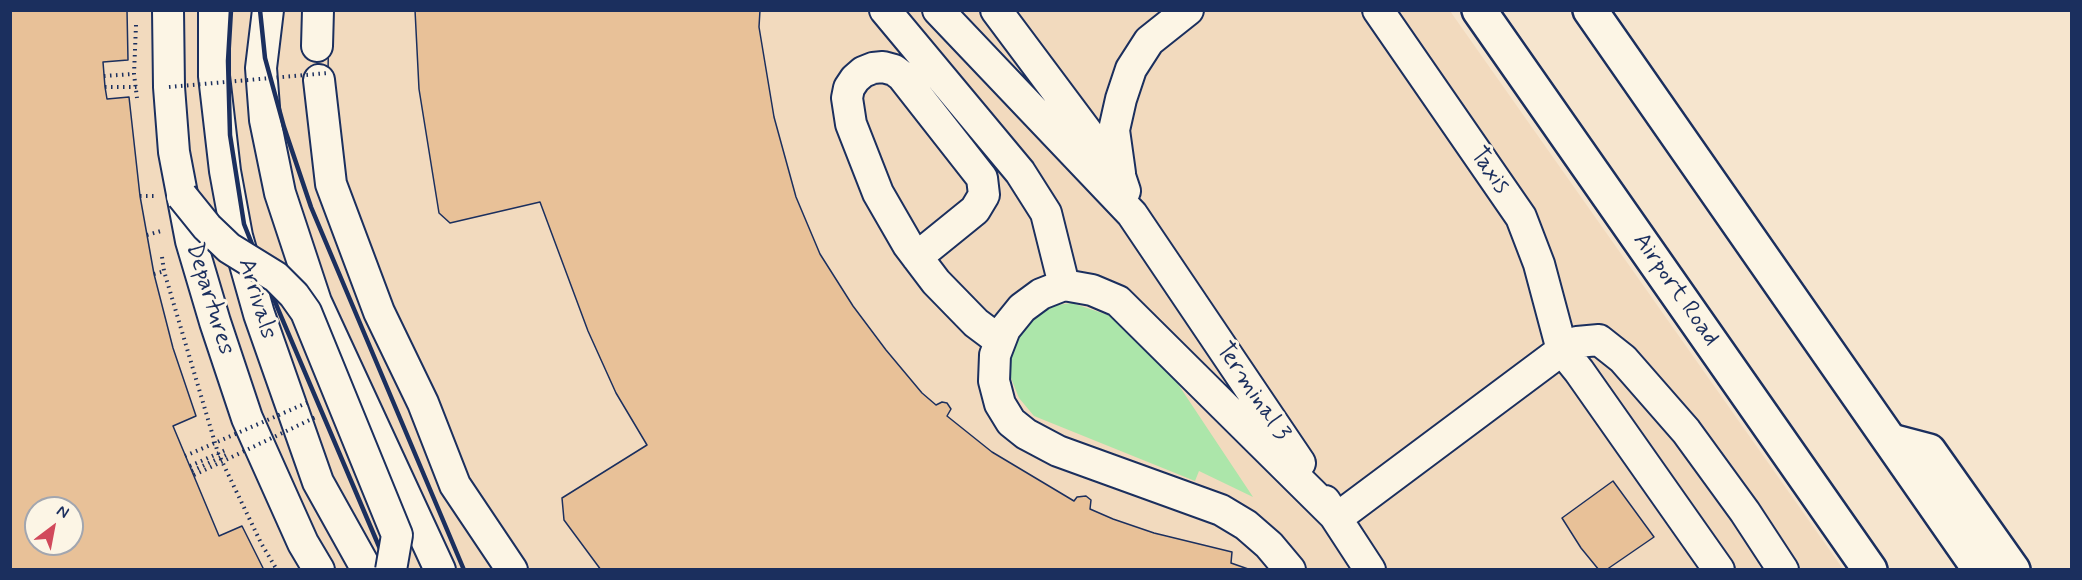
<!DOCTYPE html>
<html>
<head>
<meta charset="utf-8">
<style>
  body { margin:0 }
  #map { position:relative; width:2082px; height:580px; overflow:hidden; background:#f6e5ce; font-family:Mynerve,sans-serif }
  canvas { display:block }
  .frame { position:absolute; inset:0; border:12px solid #1b2f5e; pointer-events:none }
  .north { position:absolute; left:24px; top:496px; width:60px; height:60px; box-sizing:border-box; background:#fcf5e5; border:2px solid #a2a6af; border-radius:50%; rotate:32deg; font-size:16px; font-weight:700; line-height:24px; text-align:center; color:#1b2f5e }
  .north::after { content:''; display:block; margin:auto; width:21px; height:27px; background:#d1495b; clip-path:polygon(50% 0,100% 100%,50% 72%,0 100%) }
</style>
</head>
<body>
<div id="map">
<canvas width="2082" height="580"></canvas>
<div class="frame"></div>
<div class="north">N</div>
</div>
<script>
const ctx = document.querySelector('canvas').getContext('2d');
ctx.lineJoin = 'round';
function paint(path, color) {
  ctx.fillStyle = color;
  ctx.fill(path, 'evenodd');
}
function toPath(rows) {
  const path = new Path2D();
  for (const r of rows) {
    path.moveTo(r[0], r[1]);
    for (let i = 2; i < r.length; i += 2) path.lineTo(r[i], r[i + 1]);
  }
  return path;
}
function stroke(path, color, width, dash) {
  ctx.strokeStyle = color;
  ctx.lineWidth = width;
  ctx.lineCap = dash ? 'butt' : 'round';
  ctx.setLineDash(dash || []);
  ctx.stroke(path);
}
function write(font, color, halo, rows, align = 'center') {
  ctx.font = font + ' Mynerve,sans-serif';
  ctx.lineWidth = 6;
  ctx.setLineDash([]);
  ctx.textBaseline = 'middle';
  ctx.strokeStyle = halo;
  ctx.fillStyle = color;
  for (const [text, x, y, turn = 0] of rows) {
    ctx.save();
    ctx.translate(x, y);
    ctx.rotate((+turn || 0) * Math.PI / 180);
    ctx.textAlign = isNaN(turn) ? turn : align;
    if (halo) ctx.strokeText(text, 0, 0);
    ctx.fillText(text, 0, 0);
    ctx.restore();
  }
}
paint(toPath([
  [10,11,1450,11,1843,569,11,569],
  [36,508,72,508,72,544,36,544]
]), '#f2dabe');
paint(toPath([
  [1072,303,1114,317,1160,357,1253,497,1199,471,1195,481,1034,416,1019,398,1009,373,1013,346,1024,326,1036,314,1050,306]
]), '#ace6aa');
const building = toPath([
  [10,10,127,10,128,60,103,62,105,87,107,99,129,97,140,196,154,274,173,348,196,416,173,426,219,536,242,526,264,570,10,570,10,10],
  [36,508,72,508,72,544,36,544,36,508],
  [329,10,760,10,759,27,774,117,796,197,820,254,853,306,886,350,922,393,936,405,942,402,947,403,951,409,947,416,992,452,1074,501,1077,497,1086,496,1091,500,1090,509,1113,519,1154,533,1232,552,1231,563,1251,570,523,570,481,509,348,223,328,73,329,10],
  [329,10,415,10,419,89,439,213,450,223,540,202,588,331,616,393,647,445,562,498,564,520,601,570,523,570,481,509,348,223,328,73,329,10],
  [1613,481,1654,537,1606,570,1599,570,1581,548,1562,518,1613,481]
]);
paint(building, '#e8c198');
stroke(building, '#1b2f5e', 1.5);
const minor = toPath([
  [168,10,169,87,174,152,191,241,215,322,247,418,303,543,319,570],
  [214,10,214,76,225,171,237,236,259,314,318,482,367,570],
  [268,10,261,68,265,120,280,193,316,302,440,570],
  [885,10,1020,172,1046,213,1064,285],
  [938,10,1132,214,1300,463],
  [996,10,1120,176,1125,191],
  [1378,10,1521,217,1539,264,1562,350,1579,371,1719,570],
  [317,46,318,10],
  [319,80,331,184,379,312,423,403,455,485,512,570],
  [1120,173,1114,130,1121,99,1131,69,1149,41,1188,10],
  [917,257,975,210,984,195,982,178,902,76,894,70,883,67,873,68,863,72,855,79,849,88,847,98,851,124,878,193,908,245,936,282,976,323,1000,341],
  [1325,501,1370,570],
  [1337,518,1562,350,1577,342,1599,340,1623,359,1686,431,1745,512,1783,570],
  [1290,570,1269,545,1246,525,1221,510,1058,451,1026,434,1011,422,1000,404,994,381,995,355,1005,329,1022,308,1041,294,1064,285,1092,290,1118,301,1337,518]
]);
const major = toPath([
  [1479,10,1870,570],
  [1590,10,1980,570]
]);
const highway = toPath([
  [1891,441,1929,451,2013,570]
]);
stroke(minor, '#1b2f5e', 34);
stroke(major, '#1b2f5e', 38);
stroke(highway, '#1b2f5e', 38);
stroke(toPath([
  [136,25,134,74,137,98],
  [104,76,133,74],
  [105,87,138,87],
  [140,196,154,196],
  [147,235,161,231],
  [162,257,164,271,218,453,261,543,277,570],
  [154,274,165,271],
  [190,466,228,449],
  [192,471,230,453]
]), '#1b2f5e', 4, [1.5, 4.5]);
stroke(minor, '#fcf5e5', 30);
stroke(major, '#fcf5e5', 33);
stroke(highway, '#fcf5e5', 33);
stroke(toPath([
  [231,10,228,61,230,135,244,224,278,309,389,570],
  [260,10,265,58,284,127,311,207,464,570]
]), '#1b2f5e', 4.5);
const minorBridge = toPath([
  [182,196,207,227,229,248,276,277,294,295,306,312,397,535,391,570]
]);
stroke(minorBridge, '#1b2f5e', 34, []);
stroke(toPath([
  [169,87,328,73],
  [185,456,311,401],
  [194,475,318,416]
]), '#1b2f5e', 4, [1.5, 4.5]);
stroke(minorBridge, '#fcf5e5', 30);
write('24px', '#1b2f5e', '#fcf5e5', [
  ["Taxis",1489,171,55],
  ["Airport Road",1675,290,55],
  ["Departures",209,299,73],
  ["Arrivals",256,299,73],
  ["Terminal 3",1252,392,56]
]);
</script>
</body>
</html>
